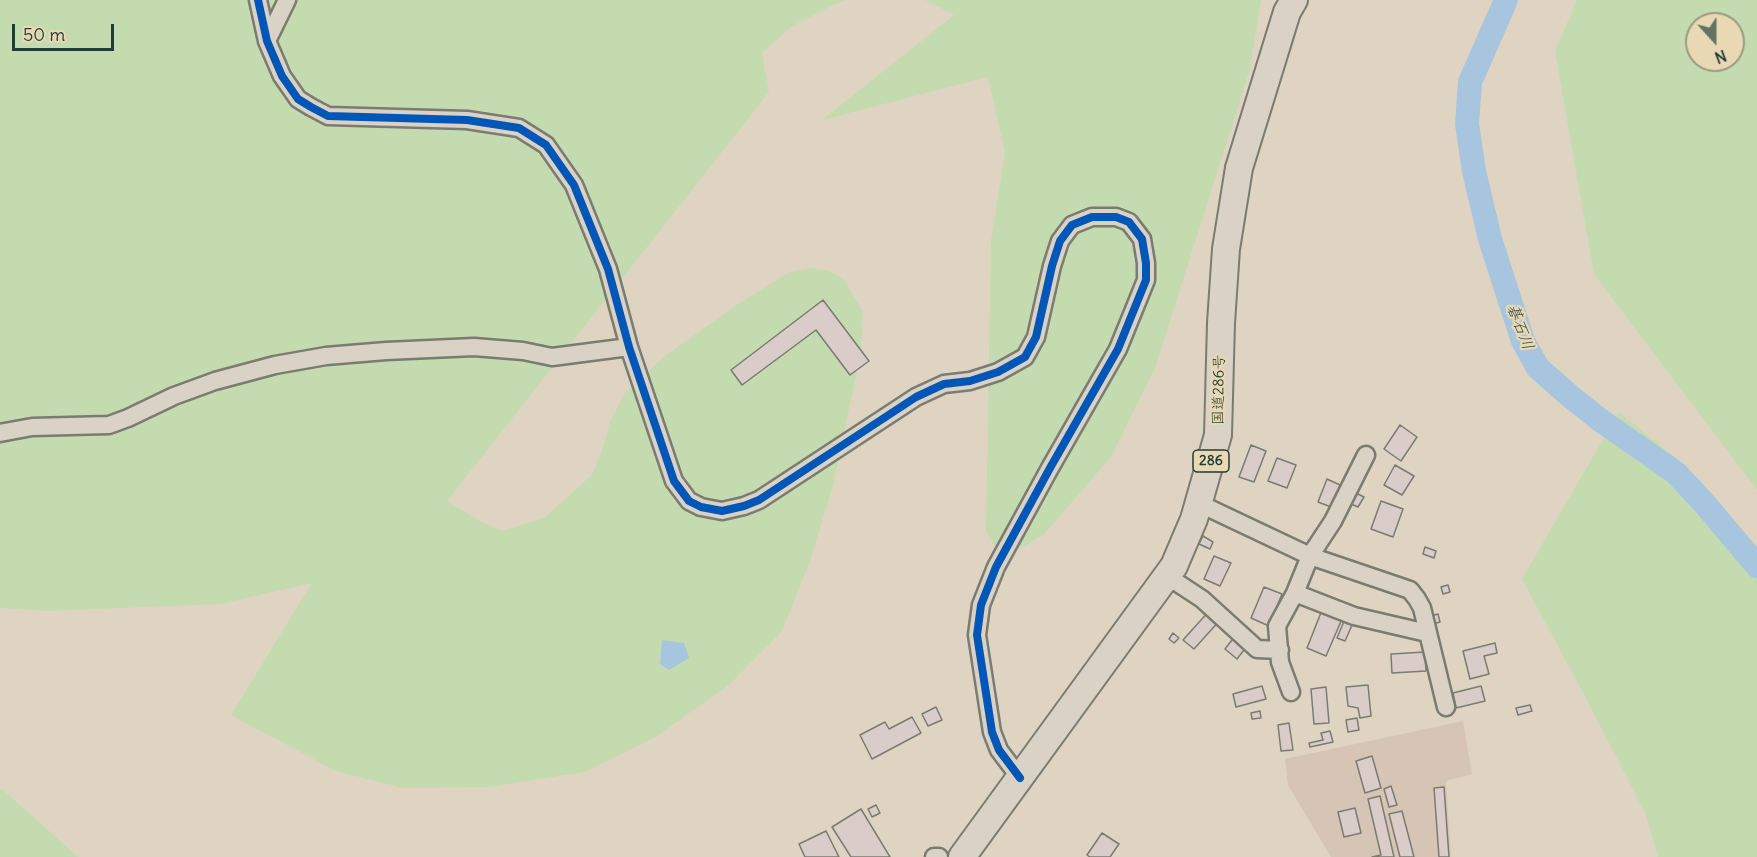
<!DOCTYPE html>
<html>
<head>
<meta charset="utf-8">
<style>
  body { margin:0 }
  #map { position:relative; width:1757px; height:857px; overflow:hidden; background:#ded4c1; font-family:Delius,sans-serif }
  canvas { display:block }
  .north { position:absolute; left:1685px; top:12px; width:60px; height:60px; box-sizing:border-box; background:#ead8b5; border:2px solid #999a81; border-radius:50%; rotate:159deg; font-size:16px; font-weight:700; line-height:24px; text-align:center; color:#1f3d34 }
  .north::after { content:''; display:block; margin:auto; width:21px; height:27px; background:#627265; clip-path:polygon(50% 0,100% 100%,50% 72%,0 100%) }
  .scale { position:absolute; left:12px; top:24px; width:102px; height:27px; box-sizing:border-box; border:3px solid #1f3d34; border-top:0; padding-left:8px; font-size:18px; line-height:21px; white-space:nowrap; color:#1f3d34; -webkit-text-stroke:4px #ead8b5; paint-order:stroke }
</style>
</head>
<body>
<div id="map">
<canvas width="1757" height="857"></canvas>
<div class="north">N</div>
<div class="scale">50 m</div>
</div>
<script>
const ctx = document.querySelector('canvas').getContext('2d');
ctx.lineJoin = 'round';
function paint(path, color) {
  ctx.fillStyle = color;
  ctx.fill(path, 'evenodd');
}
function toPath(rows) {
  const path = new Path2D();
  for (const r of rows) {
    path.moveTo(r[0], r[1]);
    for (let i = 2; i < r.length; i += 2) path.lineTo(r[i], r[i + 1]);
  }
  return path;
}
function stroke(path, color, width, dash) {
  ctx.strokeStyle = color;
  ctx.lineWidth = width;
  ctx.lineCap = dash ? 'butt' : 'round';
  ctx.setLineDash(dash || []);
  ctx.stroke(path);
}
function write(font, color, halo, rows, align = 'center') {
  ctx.font = font + ' Delius,"Klee One",sans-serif';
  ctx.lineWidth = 4.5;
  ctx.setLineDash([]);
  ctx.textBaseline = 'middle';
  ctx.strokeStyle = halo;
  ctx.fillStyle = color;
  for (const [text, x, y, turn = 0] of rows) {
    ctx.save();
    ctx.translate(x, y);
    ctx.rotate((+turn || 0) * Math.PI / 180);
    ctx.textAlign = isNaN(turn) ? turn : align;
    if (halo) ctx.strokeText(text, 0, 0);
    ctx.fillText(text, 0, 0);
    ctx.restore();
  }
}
paint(toPath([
  [1463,721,1472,774,1446,781,1451,857,1331,857,1288,785,1285,759]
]), '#d6c5b4');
paint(toPath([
  [0,0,845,0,831,6,791,27,762,53,769,92,447,501,480,521,502,531,544,518,592,475,603,448,610,421,625,393,665,356,741,302,790,272,810,268,830,271,844,280,863,312,861,352,833,485,811,558,782,631,730,684,654,738,584,772,489,787,403,788,336,771,231,715,312,583,220,604,48,611,0,608],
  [925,0,1261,0,1250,69,1155,368,1111,457,1044,534,1020,549,1003,553,995,547,986,532,991,241,1005,152,988,77,822,120,954,15],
  [1577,0,1757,0,1757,490,1594,274,1555,51],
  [1697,24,1733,24,1733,60,1697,60],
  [1619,412,1688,468,1757,568,1757,857,1658,857,1645,813,1586,698,1522,579],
  [0,789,2,789,78,857,0,857]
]), '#c4dbaf');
paint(toPath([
  [662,640,684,643,689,658,669,670,660,664]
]), '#a7c5de');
stroke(toPath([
  [1506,0,1470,82,1467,124,1474,171,1490,239,1523,341,1538,368,1570,396,1600,420,1676,473,1704,503,1757,566]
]), '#a7c5de', 24);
const building = toPath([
  [823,300,869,361,850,375,816,330,742,385,731,370,823,300],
  [1400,425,1417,437,1401,461,1384,449,1400,425],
  [1251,445,1266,451,1254,482,1239,477,1251,445],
  [1277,458,1296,465,1287,488,1268,481,1277,458],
  [1395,465,1414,476,1402,495,1384,485,1395,465],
  [1327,479,1340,485,1331,507,1318,502,1327,479],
  [1354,492,1364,497,1358,507,1349,503,1354,492],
  [1381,501,1403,509,1393,537,1371,529,1381,501],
  [1203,536,1213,542,1210,549,1199,544,1203,536],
  [1425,547,1436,551,1434,558,1423,554,1425,547],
  [1214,556,1231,563,1220,586,1204,579,1214,556],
  [1448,585,1450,592,1443,594,1441,587,1448,585],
  [1264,587,1282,594,1269,626,1251,618,1264,587],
  [1210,610,1221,619,1194,649,1183,640,1210,610],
  [1322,610,1342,619,1326,656,1307,648,1322,610],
  [1438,614,1440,622,1433,624,1431,616,1438,614],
  [1345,619,1353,623,1345,641,1337,638,1345,619],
  [1173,633,1179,638,1174,643,1169,639,1173,633],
  [1235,636,1247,646,1237,659,1225,649,1235,636],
  [1495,643,1497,653,1484,656,1489,674,1470,679,1463,651,1495,643],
  [1425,652,1426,671,1392,673,1391,654,1425,652],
  [1368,685,1371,716,1360,718,1358,708,1348,706,1346,687,1368,685],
  [1262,686,1266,699,1236,707,1233,694,1262,686],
  [1481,686,1485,701,1456,708,1453,693,1481,686],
  [1326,687,1329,723,1314,724,1311,689,1326,687],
  [1530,705,1532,711,1518,715,1516,708,1530,705],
  [936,707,942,720,928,726,922,714,936,707],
  [1260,711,1261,718,1252,719,1251,713,1260,711],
  [912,717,921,733,872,759,860,735,885,722,889,729,912,717],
  [1357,718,1359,730,1348,732,1346,720,1357,718],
  [1289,723,1293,750,1281,751,1278,725,1289,723],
  [1330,731,1333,742,1310,747,1309,743,1323,740,1321,733,1330,731],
  [1372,756,1381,788,1365,793,1356,761,1372,756],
  [1391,786,1397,805,1389,807,1384,789,1391,786],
  [1444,787,1449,857,1439,857,1434,788,1444,787],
  [1380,796,1394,857,1372,857,1381,855,1368,799,1380,796],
  [876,805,880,813,872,817,868,809,876,805],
  [1355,808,1361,833,1344,837,1338,812,1355,808],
  [861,809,890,857,851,857,832,827,861,809],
  [1402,811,1414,857,1400,857,1389,814,1402,811],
  [826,831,839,857,805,857,799,844,826,831],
  [1102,833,1119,844,1110,857,1090,857,1087,855,1102,833]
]);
paint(building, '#dacdc9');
stroke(building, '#7a7b71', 1.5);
const minor = toPath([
  [258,0,267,41,282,76,298,99,311,107,328,116,467,120,519,128,546,145,574,185,608,269,629,347,674,481,689,501,701,507,722,511,744,506,759,500,916,397,944,384,970,381,998,372,1025,357,1036,337,1052,266,1060,241,1072,225,1092,217,1116,217,1129,222,1142,239,1146,263,1146,280,1118,349,1050,468,996,567,981,605,977,635,992,732,999,750,1020,778],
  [267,41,287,0],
  [0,433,32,427,109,425,128,418,174,396,215,381,275,365,326,356,386,351,474,347,523,351,552,357,629,347],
  [1198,503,1310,556,1410,590,1417,599,1422,608,1446,707],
  [1167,576,1202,599,1257,649,1280,650],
  [1295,593,1354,616,1427,633],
  [1291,692,1280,662,1277,626,1295,593,1310,556,1333,521,1366,455],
  [934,857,939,857]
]);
const highway = toPath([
  [962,857,1174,566,1194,519,1218,435,1221,323,1226,249,1239,168,1287,12,1294,0]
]);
stroke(minor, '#7a7b71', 21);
stroke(highway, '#7a7b71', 30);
stroke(minor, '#dad2c5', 16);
stroke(highway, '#dad2c5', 26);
stroke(toPath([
  [258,0,267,41,282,76,298,99,311,107,328,116,467,120,519,128,546,145,574,185,608,269,629,347,674,481,689,501,701,507,722,511,744,506,759,500,916,397,944,384,970,381,998,372,1025,357,1036,337,1052,266,1060,241,1072,225,1092,217,1116,217,1129,222,1142,239,1146,263,1146,280,1118,349,1050,468,996,567,981,605,977,635,992,732,999,750,1020,778]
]), '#0057b8', 8);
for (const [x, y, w] of [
  [1211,461,36]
]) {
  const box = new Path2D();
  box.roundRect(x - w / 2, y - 11, w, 22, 4.5);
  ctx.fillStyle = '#ead8b5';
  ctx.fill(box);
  stroke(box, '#1f3d34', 1.5);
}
write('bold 14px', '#1f3d34', null, [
  ["286",1211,461]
]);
write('15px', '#1f3d34', '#ead8b5', [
  ["国道286号",1219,390,-89]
]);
write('italic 16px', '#2a4a46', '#ead8b5', [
  ["碁石川",1520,327,69]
]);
</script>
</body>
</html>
